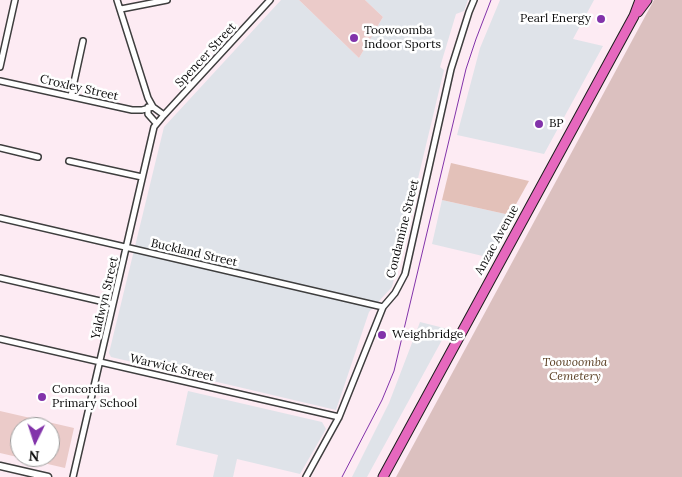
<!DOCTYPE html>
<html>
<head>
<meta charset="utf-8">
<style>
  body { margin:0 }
  #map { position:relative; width:682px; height:477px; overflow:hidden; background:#fdebf3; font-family:Lora,serif }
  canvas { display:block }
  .north { position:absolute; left:10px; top:417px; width:50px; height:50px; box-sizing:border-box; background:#fff; border:1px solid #9d9d9d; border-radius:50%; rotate:184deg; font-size:14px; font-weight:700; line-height:20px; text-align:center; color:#0b0b0b }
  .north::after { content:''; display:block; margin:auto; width:18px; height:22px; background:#8233aa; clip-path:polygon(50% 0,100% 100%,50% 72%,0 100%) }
</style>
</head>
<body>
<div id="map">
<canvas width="682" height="477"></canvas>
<div class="north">N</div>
</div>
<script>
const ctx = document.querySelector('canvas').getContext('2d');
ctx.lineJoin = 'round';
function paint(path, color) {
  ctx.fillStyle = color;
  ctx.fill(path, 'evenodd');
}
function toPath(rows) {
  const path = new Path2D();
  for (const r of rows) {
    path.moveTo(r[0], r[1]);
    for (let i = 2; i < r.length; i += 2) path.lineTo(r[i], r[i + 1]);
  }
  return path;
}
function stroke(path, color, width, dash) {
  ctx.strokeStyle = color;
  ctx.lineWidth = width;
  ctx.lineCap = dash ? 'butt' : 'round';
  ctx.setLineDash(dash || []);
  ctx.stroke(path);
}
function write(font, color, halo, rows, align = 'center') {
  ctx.font = font + ' Lora,serif';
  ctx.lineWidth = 5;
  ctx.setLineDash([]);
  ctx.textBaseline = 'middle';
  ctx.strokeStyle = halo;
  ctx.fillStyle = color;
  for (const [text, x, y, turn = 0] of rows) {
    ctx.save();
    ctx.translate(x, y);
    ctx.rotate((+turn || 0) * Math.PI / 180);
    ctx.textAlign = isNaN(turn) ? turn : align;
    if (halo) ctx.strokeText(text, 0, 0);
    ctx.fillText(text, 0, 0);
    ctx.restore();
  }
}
paint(toPath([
  [281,0,299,0,359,58,383,17,365,0,468,0,464,11,456,14,440,67,444,70,392,287,369,312,336,410,111,357,109,353,164,127],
  [500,0,594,0,573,39,603,46,544,154,457,135,480,48],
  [442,200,510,215,487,257,432,244],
  [420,322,448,329,367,477,352,477,389,403],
  [188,391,322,422,326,429,300,474,237,459,233,477,213,477,218,455,176,445]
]), '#dfe3e9');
paint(toPath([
  [451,163,529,181,510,215,442,200]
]), '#e3c1b9');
paint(toPath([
  [654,0,682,0,682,477,396,477]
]), '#dbc0bf');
paint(toPath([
  [299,0,365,0,383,17,359,58],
  [0,411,74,428,65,468,0,453],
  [20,427,50,427,50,457,20,457]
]), '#ebcbc9');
const minor = toPath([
  [117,0,148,98,153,107,164,115],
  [121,9,167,0],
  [0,67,15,0],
  [0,81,132,110,142,110,153,107],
  [71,96,83,41],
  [148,107,148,114,156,123],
  [0,148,38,157],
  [69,161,142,177],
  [0,218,383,307],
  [0,278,113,304],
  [0,339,339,417],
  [73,477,154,127,164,115,270,0],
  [306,477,339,417,383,307,395,293,405,274,451,69,469,12,474,0]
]);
const tertiary = toPath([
  [0,466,48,477]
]);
const trunk = toPath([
  [638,12,647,0],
  [383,477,634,16,640,0]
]);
stroke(minor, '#3e3e3e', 8);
stroke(tertiary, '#3e3e3e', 9);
stroke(trunk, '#1c1c1c', 11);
stroke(minor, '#fff', 5);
stroke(tertiary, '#fff', 6);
stroke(trunk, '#e668be', 9);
stroke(toPath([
  [342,477,382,400,394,371,466,69,476,39,491,0]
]), '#8233aa', 1);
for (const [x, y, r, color] of [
  [601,19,5,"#8233aa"],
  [354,38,5,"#8233aa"],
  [539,124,5,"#8233aa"],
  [382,335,5,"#8233aa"],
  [42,397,5,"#8233aa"]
]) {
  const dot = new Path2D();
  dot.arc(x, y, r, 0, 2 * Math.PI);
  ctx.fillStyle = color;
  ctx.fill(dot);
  stroke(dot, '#fff', 2);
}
write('12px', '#0b0b0b', '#fff', [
  ["Pearl Energy",591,19,"right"],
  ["Toowoomba",364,31],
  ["Indoor Sports",364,45],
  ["BP",549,124],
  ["Weighbridge",392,335],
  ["Concordia",52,390],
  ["Primary School",52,404]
], 'left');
write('12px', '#0b0b0b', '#fff', [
  ["Spencer Street",206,55,-47],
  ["Croxley Street",79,88,13],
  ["Condamine Street",403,229,-76],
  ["Anzac Avenue",497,240,-61],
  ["Buckland Street",194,253,13],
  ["Yaldwyn Street",105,298,-77],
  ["Warwick Street",172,368,13]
]);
write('italic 12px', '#5a3f23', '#fff', [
  ["Toowoomba",575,363],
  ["Cemetery",575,377]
]);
</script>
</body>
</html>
